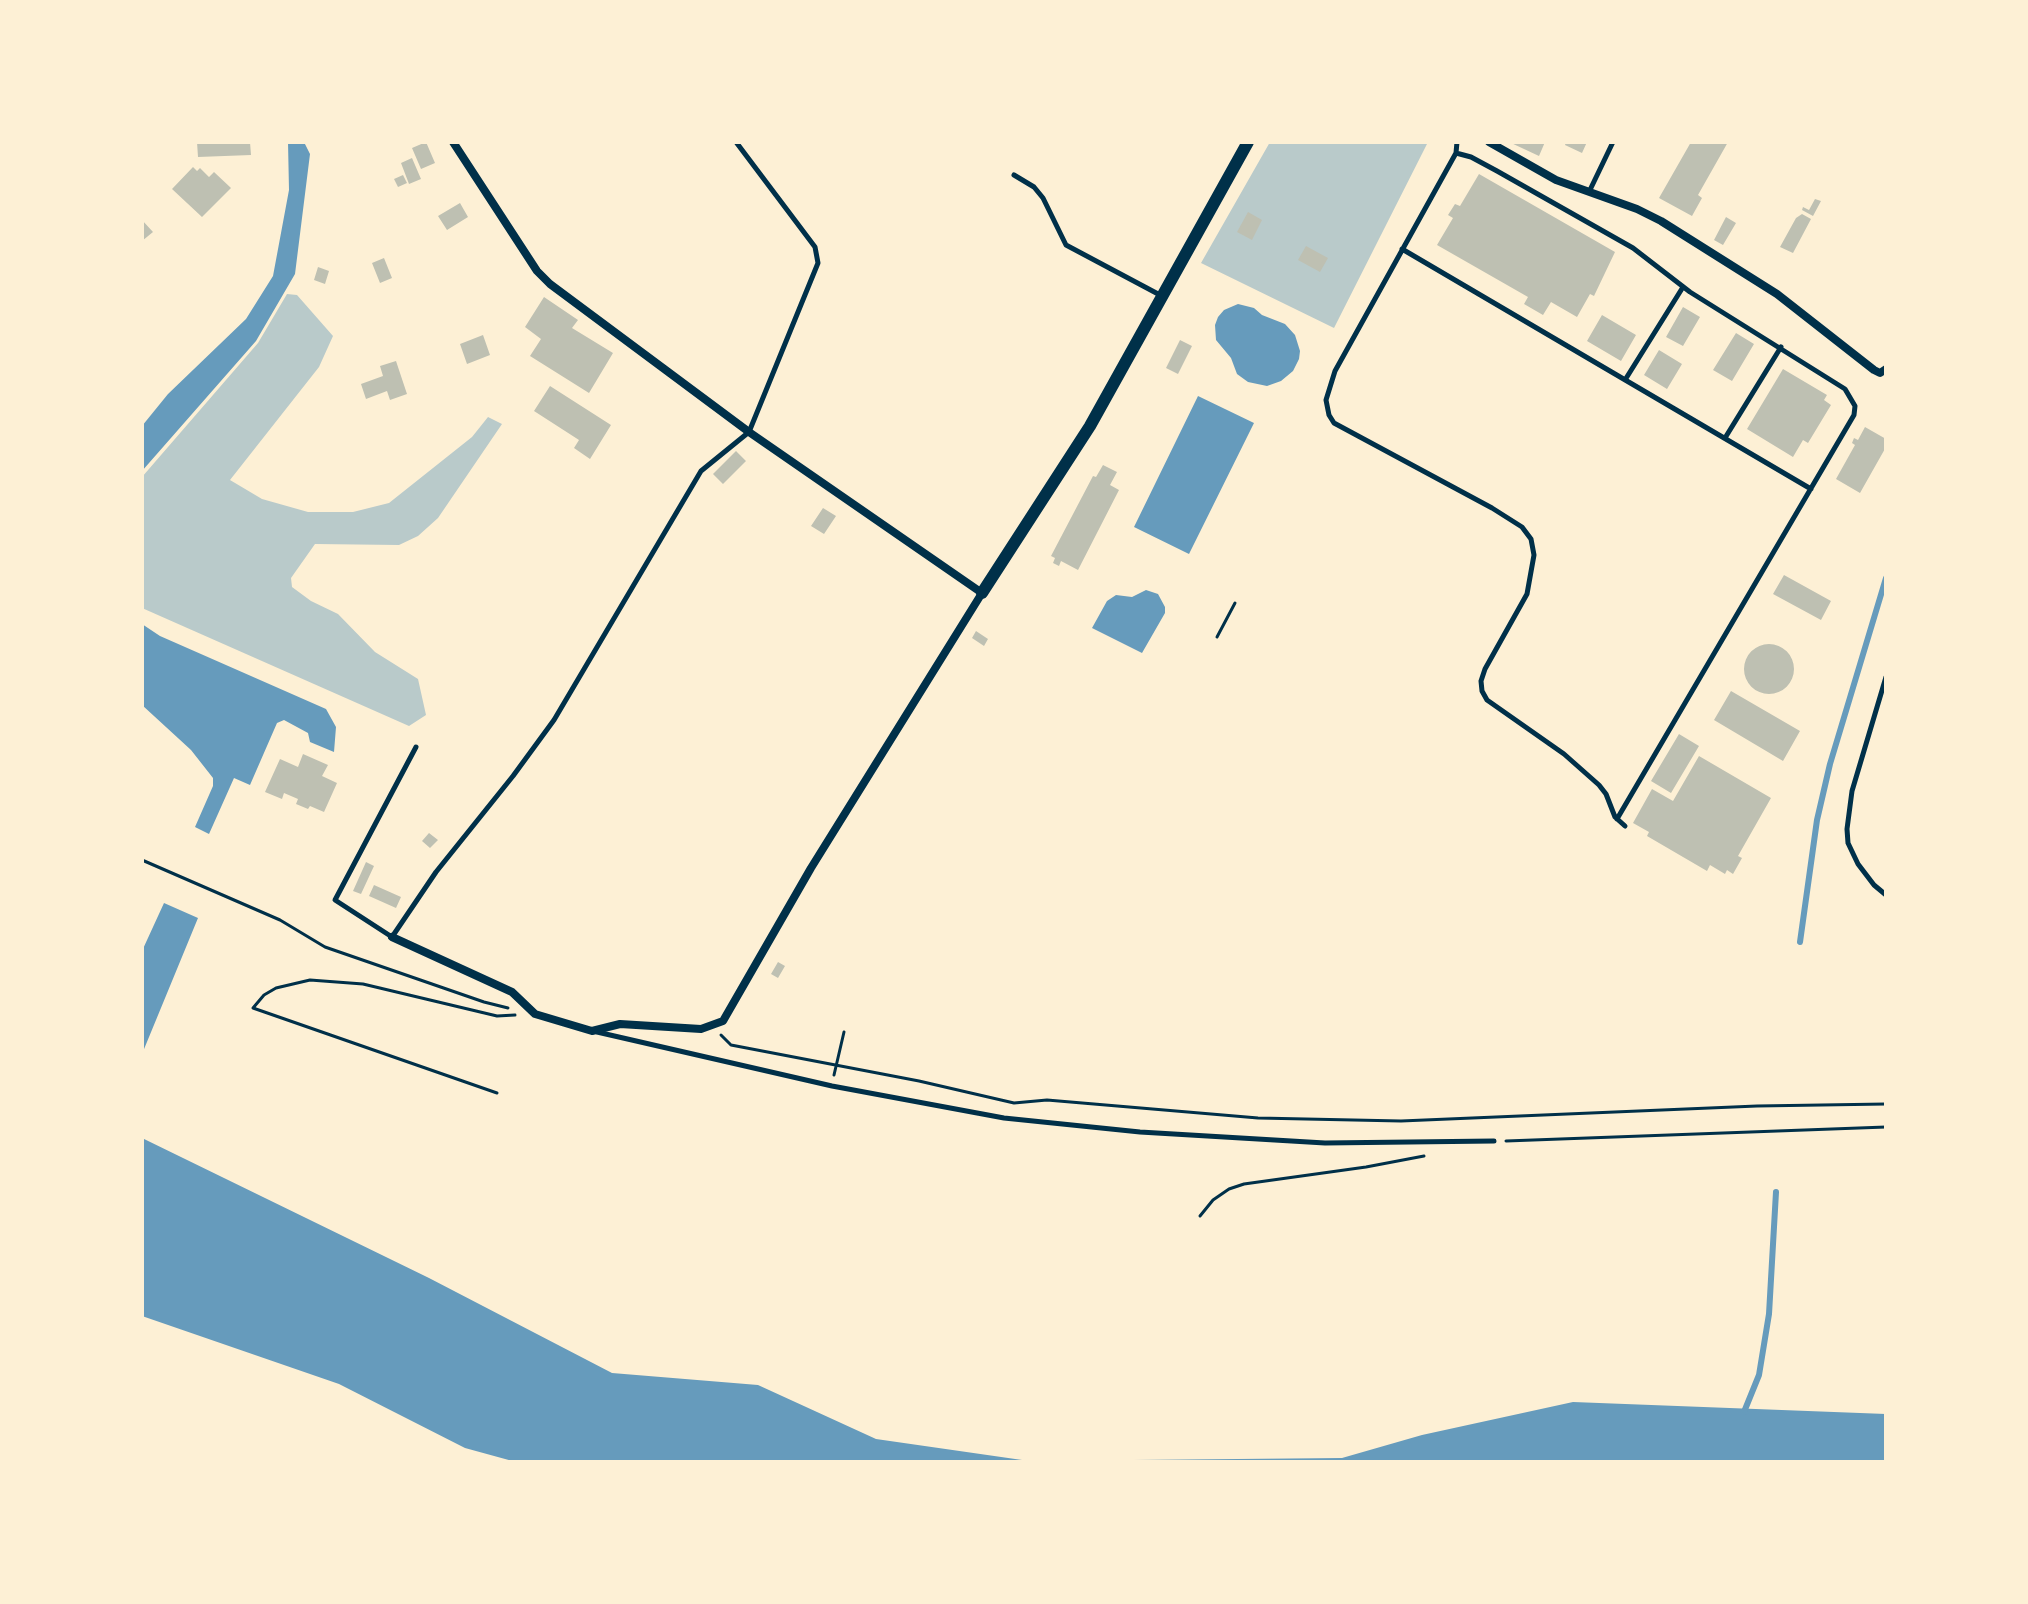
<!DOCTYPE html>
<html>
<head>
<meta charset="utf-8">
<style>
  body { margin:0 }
  #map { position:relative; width:2028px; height:1604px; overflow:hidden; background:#fdf0d5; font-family:"Asap Condensed",sans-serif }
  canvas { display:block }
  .frame { position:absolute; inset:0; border:144px solid #fdf0d5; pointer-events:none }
</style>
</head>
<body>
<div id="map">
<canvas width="2028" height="1604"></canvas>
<div class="frame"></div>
</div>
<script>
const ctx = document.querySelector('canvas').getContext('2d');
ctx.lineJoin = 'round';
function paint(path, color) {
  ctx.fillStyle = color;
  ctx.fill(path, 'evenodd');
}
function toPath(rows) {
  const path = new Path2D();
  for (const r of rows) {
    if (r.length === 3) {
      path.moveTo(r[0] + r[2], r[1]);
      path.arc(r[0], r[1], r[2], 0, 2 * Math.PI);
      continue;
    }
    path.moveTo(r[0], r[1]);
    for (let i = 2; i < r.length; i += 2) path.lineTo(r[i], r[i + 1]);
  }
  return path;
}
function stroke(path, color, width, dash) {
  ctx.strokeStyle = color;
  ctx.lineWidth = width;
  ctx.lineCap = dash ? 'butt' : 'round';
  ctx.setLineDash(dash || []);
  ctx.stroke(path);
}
paint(toPath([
  [1270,142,1428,142,1334,328,1201,263],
  [287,294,297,295,333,336,319,367,230,480,262,499,308,512,353,512,389,503,472,437,488,417,502,424,438,518,418,536,399,545,315,544,291,578,292,587,311,601,338,614,375,652,418,679,426,715,409,726,142,608,142,477,258,343]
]), '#b9caca');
paint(toPath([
  [288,142,304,142,310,154,295,274,256,341,142,471,142,426,168,394,246,319,273,276,289,190],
  [1238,304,1254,308,1262,315,1285,324,1295,335,1300,351,1299,359,1293,371,1281,381,1267,386,1248,382,1237,374,1231,358,1216,340,1215,325,1218,317,1224,310],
  [1198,396,1254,423,1189,554,1134,527],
  [1146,590,1158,594,1165,607,1165,613,1142,653,1092,628,1107,601,1116,595,1132,597],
  [142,624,160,636,326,709,336,727,334,752,310,742,308,733,284,720,277,723,250,785,234,778,209,834,195,827,213,786,213,778,191,750,142,705],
  [164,903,198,918,142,1054,142,951],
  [142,1138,429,1278,612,1373,758,1385,876,1439,1029,1461,1342,1458,1422,1435,1573,1402,1886,1414,1886,1462,516,1462,465,1448,339,1384,142,1316]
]), '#669bbc');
stroke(toPath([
  [1800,942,1817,820,1830,764,1886,578],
  [1744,1412,1759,1375,1769,1314,1776,1192]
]), '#669bbc', 6);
paint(toPath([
  [197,142,250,142,251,155,198,157],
  [426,142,435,163,421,169,412,148],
  [1509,142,1545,142,1539,156],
  [1566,142,1587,142,1582,153,1565,145],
  [1691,142,1728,142,1698,195,1702,198,1692,216,1659,198],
  [412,158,421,179,409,184,401,163],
  [193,167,197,171,200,168,209,177,214,172,231,188,202,217,172,189],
  [1479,174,1615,252,1594,296,1590,294,1577,317,1551,302,1543,315,1524,304,1528,297,1437,245,1453,218,1448,215,1455,204,1460,206],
  [403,175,407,183,398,187,394,179],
  [1815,199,1821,201,1813,216,1802,210,1803,207,1809,210],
  [460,203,468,217,447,230,438,216],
  [1248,212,1262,220,1252,240,1237,232],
  [1802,214,1811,219,1793,253,1780,247,1796,218],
  [1726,217,1736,223,1723,245,1714,240],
  [142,220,153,232,142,241],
  [1306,246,1328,258,1320,272,1298,260],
  [384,258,392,278,380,283,372,263],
  [318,267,329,271,325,284,314,280],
  [544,297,578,320,572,328,613,353,589,393,530,356,541,339,525,327],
  [1683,307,1700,317,1683,346,1666,337],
  [1602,315,1636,335,1621,361,1587,341],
  [1736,333,1754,344,1732,381,1713,370],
  [483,335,490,355,467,364,460,344],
  [1180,340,1192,346,1178,374,1166,368],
  [1659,350,1682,364,1667,389,1644,375],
  [396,361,407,394,390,400,387,391,366,399,361,384,383,376,380,366],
  [1783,369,1827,395,1824,400,1831,405,1808,443,1803,440,1793,457,1747,429],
  [550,386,611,425,590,459,574,448,579,440,534,411],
  [1865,427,1886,439,1886,447,1860,493,1836,479,1855,445,1852,443,1854,438,1858,440],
  [736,451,746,461,723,484,713,474],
  [1103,465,1117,472,1110,485,1119,490,1078,570,1061,561,1059,566,1053,563,1055,558,1051,556,1093,476,1096,477],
  [823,508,836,516,824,534,811,526],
  [1784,575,1831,601,1821,620,1773,594],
  [976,631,988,639,984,646,972,638],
  [1769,669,25],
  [1731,691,1800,731,1783,761,1714,720],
  [1679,734,1699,746,1671,793,1651,781],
  [303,754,328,765,322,776,337,783,324,812,310,806,308,809,296,804,298,799,284,793,282,799,265,792,280,759,298,767],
  [1699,756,1771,798,1738,856,1742,858,1733,874,1727,870,1725,874,1710,865,1707,871,1647,836,1649,832,1633,823,1652,789,1673,801],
  [429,833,438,840,430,848,422,841],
  [366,862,374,866,361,894,353,891],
  [374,885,401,897,396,908,369,896],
  [778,962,785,966,778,978,771,974]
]), '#bec0b2');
stroke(toPath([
  [1217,637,1235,603],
  [142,860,280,920,325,947,484,1002,508,1008],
  [721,1035,731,1045,919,1081,1014,1103,1047,1100,1258,1118,1401,1121,1757,1106,1886,1104],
  [834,1075,844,1032],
  [497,1093,253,1008,264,995,276,988,310,980,363,984,497,1016,515,1015],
  [1506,1141,1886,1127],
  [1200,1216,1213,1200,1229,1189,1244,1184,1366,1167,1424,1156]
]), '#003049', 3);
stroke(toPath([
  [1457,142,1456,153,1335,371,1326,400,1329,415,1334,423,1492,508,1522,527,1531,539,1534,555,1527,594,1485,669,1481,681,1482,691,1487,700,1564,754,1599,785,1606,794,1615,817,1625,826],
  [1456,153,1471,157,1497,171,1633,248,1690,292,1845,389,1855,406,1854,415,1617,819],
  [1014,175,1034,187,1043,198,1066,245,1160,295],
  [1589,192,1613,142],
  [1402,249,1811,489],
  [1625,380,1683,287],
  [1725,438,1781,347],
  [1886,677,1852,791,1847,829,1848,843,1858,864,1874,885,1886,895],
  [416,747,335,900,392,937,436,872,513,776,554,720,701,471,749,432,818,263,815,247,736,142],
  [597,1032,832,1086,1004,1118,1140,1132,1325,1143,1494,1141]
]), '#003049', 5);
stroke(toPath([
  [1489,142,1556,180,1637,209,1661,221,1777,294,1874,370,1880,373,1886,369],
  [392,937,512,992,535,1014,592,1031,620,1024,701,1029,723,1021,811,868,982,593,749,432,550,284,537,271,453,142]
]), '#003049', 8);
stroke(toPath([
  [982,593,1090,426,1248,142]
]), '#003049', 12);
</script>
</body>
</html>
